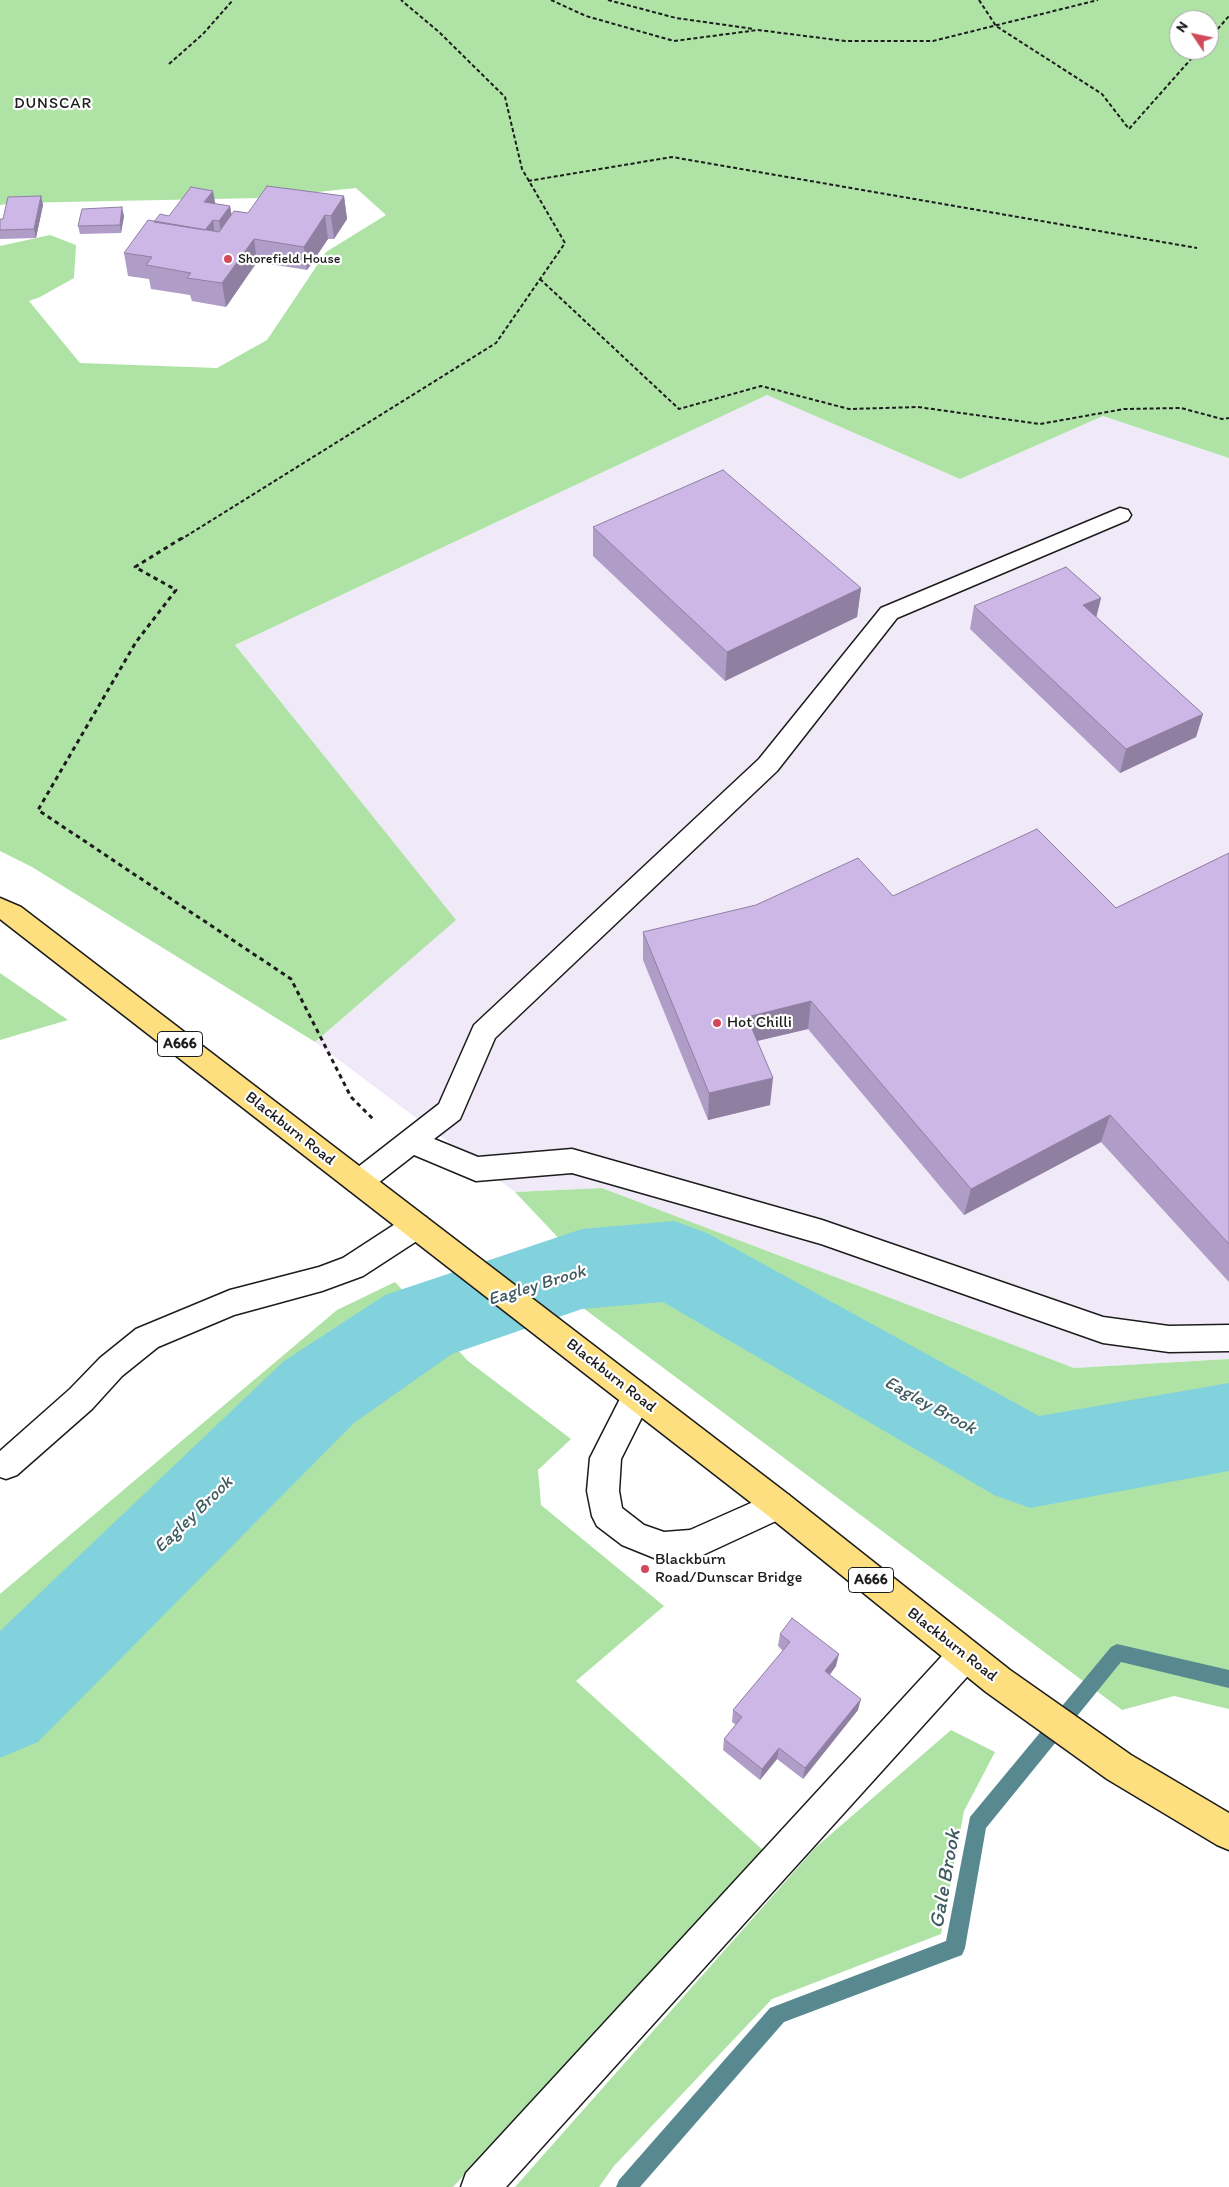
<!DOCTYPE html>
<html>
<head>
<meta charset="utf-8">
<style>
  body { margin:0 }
  #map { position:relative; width:1229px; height:2187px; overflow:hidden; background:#fff; font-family:Itim,sans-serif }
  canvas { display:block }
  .north { position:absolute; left:1169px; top:10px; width:50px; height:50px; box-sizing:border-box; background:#fff; border:1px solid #a4a4a4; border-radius:50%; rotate:304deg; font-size:14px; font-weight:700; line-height:20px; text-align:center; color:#1c1c1c }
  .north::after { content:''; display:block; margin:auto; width:18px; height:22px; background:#d1495b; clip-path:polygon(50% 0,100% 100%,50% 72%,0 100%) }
</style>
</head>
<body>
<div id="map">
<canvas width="1229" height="2187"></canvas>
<div class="north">N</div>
</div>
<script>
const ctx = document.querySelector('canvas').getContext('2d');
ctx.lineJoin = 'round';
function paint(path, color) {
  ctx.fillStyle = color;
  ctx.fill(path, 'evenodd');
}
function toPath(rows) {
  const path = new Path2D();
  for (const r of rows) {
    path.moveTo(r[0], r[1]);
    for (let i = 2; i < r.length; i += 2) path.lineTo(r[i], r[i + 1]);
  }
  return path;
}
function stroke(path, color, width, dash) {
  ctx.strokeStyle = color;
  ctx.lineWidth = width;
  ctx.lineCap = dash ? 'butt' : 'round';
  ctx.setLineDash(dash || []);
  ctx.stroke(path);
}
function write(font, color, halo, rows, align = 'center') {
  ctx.font = font + ' Itim,sans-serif';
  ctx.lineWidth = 4.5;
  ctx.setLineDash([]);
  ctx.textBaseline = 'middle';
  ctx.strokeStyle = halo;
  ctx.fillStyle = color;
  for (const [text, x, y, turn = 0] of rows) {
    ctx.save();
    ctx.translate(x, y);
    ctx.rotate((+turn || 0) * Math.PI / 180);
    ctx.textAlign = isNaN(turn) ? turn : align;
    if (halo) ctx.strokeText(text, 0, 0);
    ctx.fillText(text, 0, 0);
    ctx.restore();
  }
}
paint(toPath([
  [767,395,960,479,1103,416,1229,458,1229,1359,1074,1368,602,1188,515,1192,315,1042,455,920,235,645]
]), '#f0e9f8');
paint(toPath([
  [0,0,1229,0,1229,458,1103,416,960,479,767,395,235,645,456,920,315,1042,32,867,0,851,0,246,50,235,76,245,74,278,40,297,29,301,80,363,217,368,267,340,326,252,386,215,356,188,260,198,16,203,0,205],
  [1179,20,1209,20,1209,50,1179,50],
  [0,973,68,1020,0,1040],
  [602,1188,1074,1368,1229,1359,1229,1407,1036,1440,690,1242,566,1246,515,1192],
  [395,1282,468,1361,571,1439,538,1470,541,1505,664,1606,576,1681,765,1852,453,2187,0,2187,0,1594,337,1310],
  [675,1282,1026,1499,1229,1453,1229,1709,1174,1696,1122,1710,579,1305],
  [951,1730,995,1752,964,1811,941,1934,772,1999,614,2166,599,2187,515,2187,815,1848]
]), '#aee3a5');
paint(toPath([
  [1117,1644,1229,1670,1229,1688,1121,1662,986,1828,965,1948,962,1955,784,2022,640,2187,616,2187,619,2180,770,2008,946,1941,970,1817,1111,1647,1117,1644]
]), '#598990');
paint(toPath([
  [674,1221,707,1233,1039,1416,1229,1383,1229,1471,1030,1508,994,1495,663,1302,582,1309,452,1354,354,1423,38,1742,0,1758,0,1631,284,1361,385,1295,582,1229,674,1221]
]), '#82d2de');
const lane = toPath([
  [1120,508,1128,510,1131,515,1128,520,897,618,777,771,495,1038,460,1119,434,1139,478,1157,572,1149,822,1220,1103,1317,1169,1326,1229,1325,1229,1351,1169,1352,1103,1343,821,1244,572,1173,476,1181,414,1155,369,1190,359,1194,349,1190,345,1182,349,1174,439,1104,474,1025,759,759,881,608,1120,508],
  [416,1214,426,1217,430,1226,426,1235,363,1276,322,1291,234,1315,158,1347,122,1376,92,1409,17,1475,6,1479,0,1477,0,1451,70,1389,100,1358,136,1329,230,1290,319,1267,343,1258,406,1217,416,1214],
  [637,1383,648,1387,652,1397,621,1459,619,1491,622,1508,644,1525,664,1532,690,1530,778,1491,789,1495,794,1505,789,1515,692,1560,664,1562,622,1545,597,1526,592,1516,587,1491,590,1458,626,1387,637,1383]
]);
const street = toPath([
  [964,1640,976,1645,981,1656,976,1667,506,2187,461,2187,466,2173,952,1645,964,1640]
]);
const highway = toPath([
  [0,898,21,907,789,1495,1010,1670,1131,1755,1229,1813,1229,1850,1217,1845,1107,1779,986,1692,767,1515,0,919,0,898]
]);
stroke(lane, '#1c1c1c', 3);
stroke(street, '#1c1c1c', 3);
stroke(highway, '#1c1c1c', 3);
stroke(toPath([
  [551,0,586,16,674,41,758,30,845,41,933,41,1098,0],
  [608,0,676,18,754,29],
  [979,0,996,26,1102,94,1129,129,1199,50],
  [1209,39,1229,16],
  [169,64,203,34,233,0],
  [528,181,672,157,1197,248],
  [540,279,679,409,761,386,849,409,918,407,1040,424,1124,409,1181,408,1222,419,1229,418],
  [180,540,496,343,565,243,522,169,505,97,439,32,401,0]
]), '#1c1c1c', 2, [4, 2.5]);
stroke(toPath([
  [182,538,135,567,176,590,136,642,38,810,291,979,351,1097,374,1120]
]), '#1c1c1c', 3, [4.5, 4]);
paint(lane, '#fff');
paint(street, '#fff');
paint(highway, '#fddf80');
paint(toPath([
  [41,196,43,205,36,238,0,239,0,219,3,219],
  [344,196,347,219,334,239,328,239,307,270,257,262,226,307,192,301,190,295,151,289,149,279,128,276,124,253,154,222,169,216,215,204,230,206,231,215,248,213],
  [124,216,121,233,80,234,78,226],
  [593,527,861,588,857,617,725,681,593,556],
  [1101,598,1096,617,1203,714,1196,737,1120,773,970,629,974,606],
  [1229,853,1229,1282,1101,1142,964,1215,808,1029,757,1041,770,1105,708,1120,643,960,643,932,893,896,1116,908],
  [780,1634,836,1666,830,1675,858,1710,803,1779,777,1759,760,1780,723,1750,724,1739,736,1725,732,1722,733,1710,783,1651,778,1646]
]), '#af9dc7');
paint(toPath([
  [213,191,216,207,204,202],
  [41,196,43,205,36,238,34,229],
  [344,196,347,219,334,239,331,216],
  [230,206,233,222,222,237,219,221],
  [122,207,124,216,121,233,120,225],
  [325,215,328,239,307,270,304,247],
  [213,220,215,236,203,232],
  [254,239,257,262,226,307,222,283],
  [861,588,857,617,725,681,727,652],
  [1101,598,1095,622,1083,605],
  [1203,714,1196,737,1120,773,1126,749],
  [811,1001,808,1029,744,1044,747,1017],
  [773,1078,770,1105,708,1120,709,1093],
  [1110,1115,1101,1142,964,1215,971,1189],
  [839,1654,836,1666,823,1683,825,1671],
  [861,1699,858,1710,803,1779,805,1768],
  [779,1748,777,1759,760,1780,762,1769]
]), '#8f80a2');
const building = toPath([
  [267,186,344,196,331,216,325,215,304,247,254,239,222,283,187,278,191,273,146,265,152,257,124,253,148,220,219,232,234,211,248,213,267,186],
  [191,187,213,191,204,202,230,206,219,221,213,220,205,230,154,222,160,214,169,216,191,187],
  [41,196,34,229,0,230,0,219,3,219,8,197,41,196],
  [122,207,120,225,78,226,82,209,122,207],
  [723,470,861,588,727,652,593,527,723,470],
  [1066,567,1101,598,1083,605,1203,714,1126,749,974,606,1066,567],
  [1037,829,1116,908,1229,853,1229,1244,1110,1115,971,1189,811,1001,747,1017,773,1078,709,1093,643,932,756,905,858,858,893,896,1037,829],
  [792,1618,839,1654,825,1671,861,1699,805,1768,779,1748,762,1769,724,1739,742,1717,733,1710,790,1642,780,1634,792,1618]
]);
paint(building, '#ccb7e7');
stroke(building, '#8f80a2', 1);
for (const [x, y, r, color] of [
  [228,259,5,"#d1495b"],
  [717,1023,5,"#d1495b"],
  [645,1569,5,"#d1495b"]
]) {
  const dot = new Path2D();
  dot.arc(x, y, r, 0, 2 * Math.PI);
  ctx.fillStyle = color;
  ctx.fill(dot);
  stroke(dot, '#fff', 2);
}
write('14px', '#1c1c1c', '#fff', [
  ["Shorefield House",238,259]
], 'left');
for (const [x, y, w] of [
  [180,1044,45],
  [871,1580,45]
]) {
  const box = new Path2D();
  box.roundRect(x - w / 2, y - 12.5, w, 25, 4);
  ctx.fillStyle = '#fff';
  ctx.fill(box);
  stroke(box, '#1c1c1c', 1);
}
write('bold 15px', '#1c1c1c', null, [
  ["A666",180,1044],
  ["A666",871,1580]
]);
ctx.letterSpacing = '1px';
write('16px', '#1c1c1c', '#fff', [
  ["DUNSCAR",53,104]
]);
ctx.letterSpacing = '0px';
write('16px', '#1c1c1c', '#fff', [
  ["Hot Chilli",727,1023],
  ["Blackburn",655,1560],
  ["Road/Dunscar Bridge",655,1578]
], 'left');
write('16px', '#1c1c1c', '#fff', [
  ["Blackburn Road",290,1129,38],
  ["Blackburn Road",611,1376,38],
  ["Blackburn Road",952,1645,38]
]);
write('italic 18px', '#405c60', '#fff', [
  ["Eagley Brook",537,1286,-17],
  ["Eagley Brook",930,1406,29],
  ["Eagley Brook",194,1515,-44]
]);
write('italic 21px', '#405c60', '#fff', [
  ["Gale Brook",946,1879,-80]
]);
</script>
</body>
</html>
